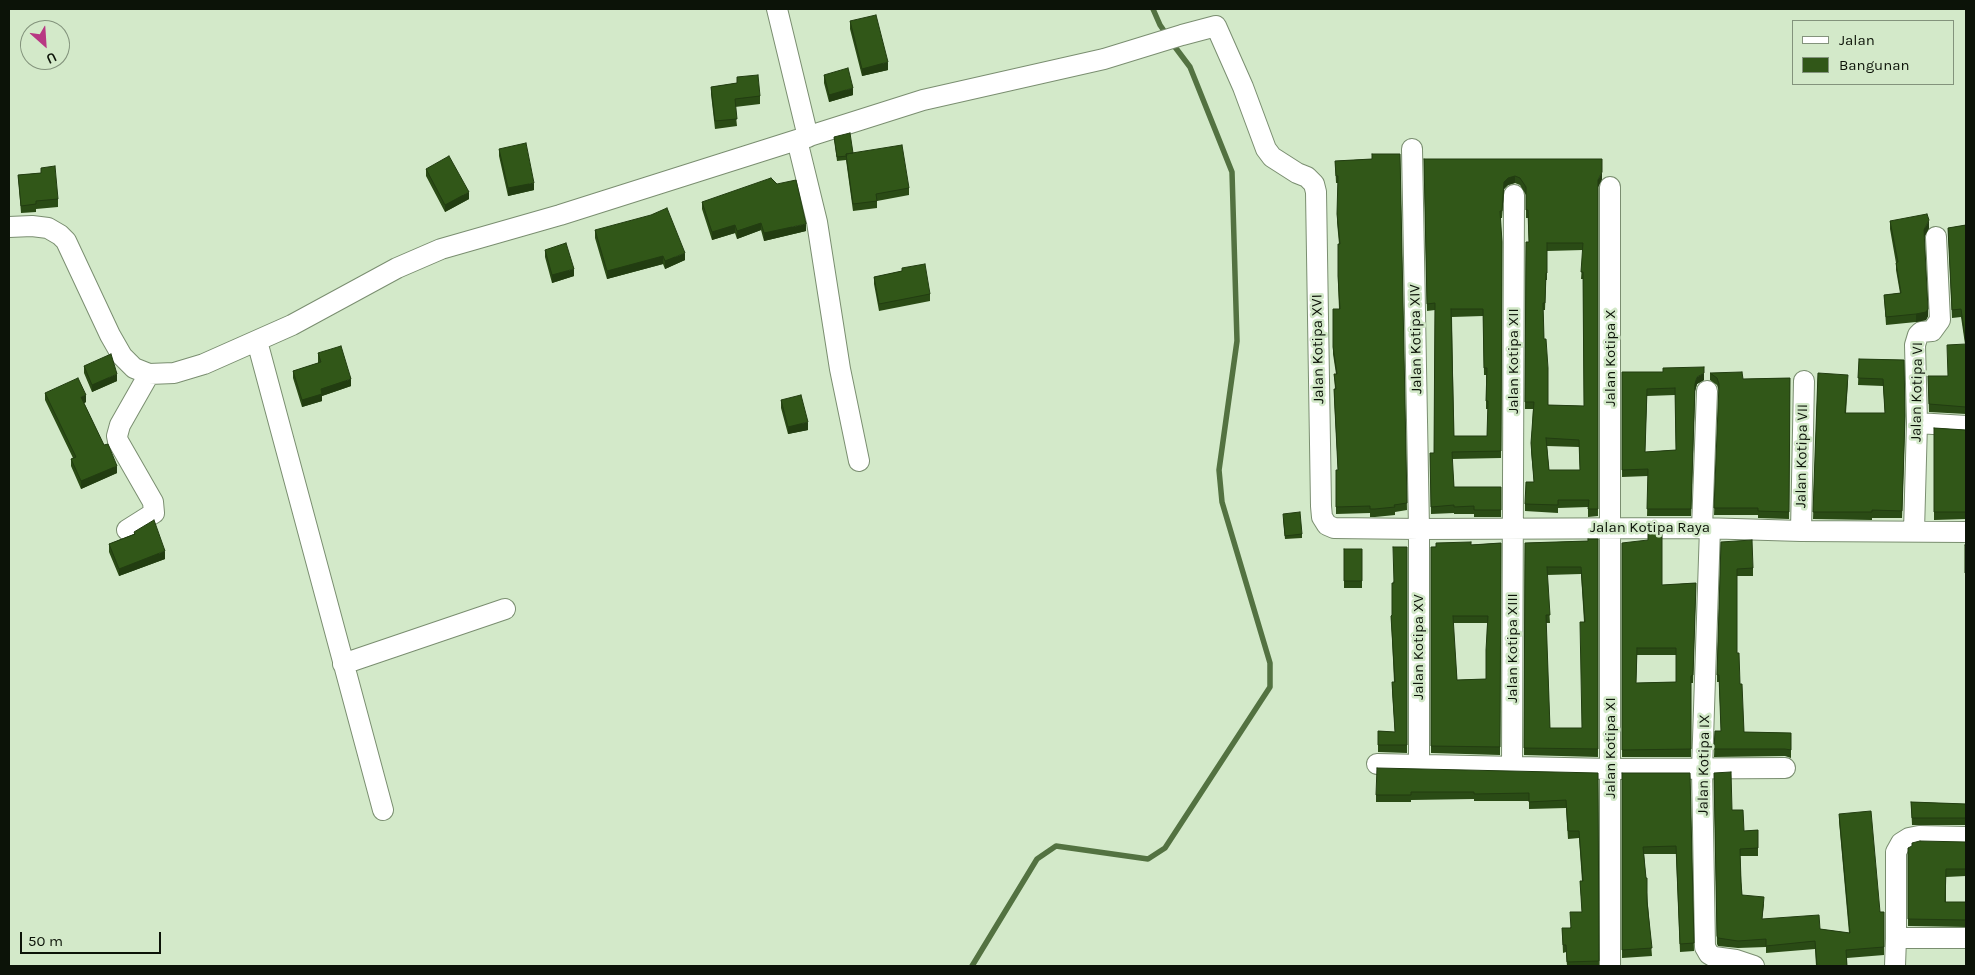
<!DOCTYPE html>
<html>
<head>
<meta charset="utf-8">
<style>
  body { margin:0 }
  #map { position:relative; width:1975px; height:975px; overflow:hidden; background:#d3e9c9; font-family:Karla,sans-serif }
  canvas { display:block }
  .frame { position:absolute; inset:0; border:10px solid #0c1308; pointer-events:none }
  .legend { position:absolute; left:1792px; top:20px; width:162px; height:65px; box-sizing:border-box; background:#d3e9c9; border:1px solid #83937c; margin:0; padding:6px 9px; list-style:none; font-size:15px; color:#0c1308 }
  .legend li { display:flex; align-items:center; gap:10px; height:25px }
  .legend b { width:25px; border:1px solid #83937c }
  .north { position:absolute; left:20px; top:20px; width:50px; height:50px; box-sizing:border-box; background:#d3e9c9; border:1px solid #83937c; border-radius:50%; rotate:154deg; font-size:14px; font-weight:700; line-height:20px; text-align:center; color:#0c1308 }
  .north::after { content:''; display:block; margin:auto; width:18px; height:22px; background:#b83883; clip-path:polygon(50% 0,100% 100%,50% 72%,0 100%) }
  .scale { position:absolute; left:20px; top:932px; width:141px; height:22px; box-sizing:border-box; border:2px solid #0c1308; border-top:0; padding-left:6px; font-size:15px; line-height:18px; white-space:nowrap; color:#0c1308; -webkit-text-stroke:4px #d3e9c9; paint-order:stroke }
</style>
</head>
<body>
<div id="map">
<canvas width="1975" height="975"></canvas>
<div class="frame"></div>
<ul class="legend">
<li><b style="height:6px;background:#fff"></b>Jalan</li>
<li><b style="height:14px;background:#315718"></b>Bangunan</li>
</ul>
<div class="north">U</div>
<div class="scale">50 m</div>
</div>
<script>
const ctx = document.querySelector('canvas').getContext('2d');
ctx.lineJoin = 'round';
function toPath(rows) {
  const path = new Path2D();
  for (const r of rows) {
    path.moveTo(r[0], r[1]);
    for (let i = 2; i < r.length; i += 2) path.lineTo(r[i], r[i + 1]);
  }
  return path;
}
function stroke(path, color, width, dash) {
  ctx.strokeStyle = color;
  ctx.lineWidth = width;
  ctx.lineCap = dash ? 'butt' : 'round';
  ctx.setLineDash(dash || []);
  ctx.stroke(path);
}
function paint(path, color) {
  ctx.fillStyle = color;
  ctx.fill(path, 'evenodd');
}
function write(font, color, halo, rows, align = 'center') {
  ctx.font = font + ' Karla,sans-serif';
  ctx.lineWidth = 5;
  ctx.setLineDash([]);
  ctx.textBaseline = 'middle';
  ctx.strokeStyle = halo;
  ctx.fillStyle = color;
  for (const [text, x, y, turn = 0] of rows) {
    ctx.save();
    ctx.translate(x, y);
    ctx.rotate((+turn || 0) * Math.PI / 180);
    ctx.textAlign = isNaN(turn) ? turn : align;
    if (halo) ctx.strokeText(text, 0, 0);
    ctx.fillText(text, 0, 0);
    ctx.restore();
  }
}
stroke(toPath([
  [1153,9,1160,25,1167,35],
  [972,966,1037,859,1056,846,1148,859,1165,848,1270,687,1270,663,1222,502,1219,470,1237,341,1232,172,1190,67,1172,43]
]), '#537241', 5.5);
const street = toPath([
  [777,9,808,137],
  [797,140,817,222,840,369,859,461],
  [1412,149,1419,529,1419,765],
  [9,227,32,226,48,228,60,235,66,241,110,335,122,356,134,368,149,374,174,373,204,364,292,325,397,268,441,249,560,215,923,100,1104,59,1182,35,1216,26,1243,87,1266,149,1272,157,1297,173,1307,177,1314,184,1316,192,1321,506,1322,517,1327,525,1334,528,1419,529,1702,528,1801,531,1966,532],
  [257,341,383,810],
  [1917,423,1966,426],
  [1702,528,1707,391],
  [1710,528,1702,769,1705,947,1709,954,1714,957,1736,960,1754,966],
  [127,530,154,513,153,502,118,441,117,436,120,425,149,374],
  [1801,531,1804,381],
  [1914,531,1917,423,1915,345,1918,335,1921,332,1932,331,1940,320,1936,237],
  [343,664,505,609],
  [1377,764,1611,769,1785,768],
  [1512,768,1514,195],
  [1896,938,1896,852,1901,843,1909,838,1919,836,1966,837],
  [1610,966,1610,187],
  [1895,966,1896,938,1966,938]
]);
stroke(street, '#7a8e70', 22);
stroke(street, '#fff', 20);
paint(toPath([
  [850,21,888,70,862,76,850,29],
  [824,75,853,95,829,102,824,83],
  [737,77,760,96,760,104,735,107,737,126,715,129,711,94,711,87,737,83],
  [834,137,853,153,909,188,909,195,877,201,877,208,853,211,846,160,837,161],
  [499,149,534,190,508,196,499,156],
  [1400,154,1407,510,1395,512,1395,515,1375,517,1370,517,1370,513,1336,514,1336,470,1338,470,1334,397,1334,389,1335,389,1334,374,1336,374,1333,354,1333,309,1339,309,1338,284,1338,244,1339,244,1337,222,1338,183,1336,183,1335,161,1372,159],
  [1424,159,1602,179,1598,187,1598,516,1588,517,1588,507,1558,508,1558,513,1525,511,1525,504,1534,482,1531,451,1533,409,1525,409,1526,242,1529,242,1528,218,1526,218,1526,195,1520,185,1515,183,1508,185,1504,189,1502,218,1500,218,1502,242,1501,458,1452,459,1454,487,1501,487,1501,517,1474,517,1474,514,1454,514,1454,513,1431,514,1430,453,1434,453,1435,310,1427,311],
  [1583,250,1581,279,1583,279,1584,406,1548,405,1544,339,1543,310,1545,310,1546,280,1547,280,1547,251],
  [1483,316,1484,375,1486,375,1486,409,1488,409,1487,436,1454,436,1452,317],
  [1547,446,1579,447,1580,470,1549,470],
  [41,168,58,199,58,207,36,209,36,212,21,213,18,175,41,173],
  [426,169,469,199,445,212,426,176],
  [702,202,806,231,764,241,761,230,737,239,735,233,712,240,702,209],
  [1890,221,1929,228,1924,237,1928,316,1926,320,1916,322,1886,325,1884,295,1900,293,1896,270,1896,263,1890,229],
  [1966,225,1966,414,1929,412,1928,376,1948,376,1965,344,1961,317,1952,318,1948,228],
  [595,230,685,260,665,269,663,264,607,279,595,238],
  [545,250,574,276,552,283,545,257],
  [902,268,930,294,930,301,879,311,874,284,874,277,902,271],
  [318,353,351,386,322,396,322,401,302,407,293,378,293,371,318,363],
  [1859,359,1904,360,1905,423,1902,518,1872,518,1872,520,1813,519,1818,373,1848,382,1846,413,1885,413,1883,386,1858,385],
  [84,366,117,381,92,392,84,373],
  [1622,372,1704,380,1697,384,1695,391,1691,516,1647,516,1648,476,1622,477],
  [1675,395,1676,450,1645,452,1647,396],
  [1710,373,1743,379,1790,378,1789,519,1758,518,1758,515,1714,515,1719,391,1717,385,1710,380],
  [45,393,86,402,84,403,117,473,81,489,71,466,71,459,73,458,45,400],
  [781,400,808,430,788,434,781,408],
  [1934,428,1966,430,1966,519,1934,520],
  [1283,518,1302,534,1302,538,1285,539],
  [134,532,165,559,119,576,109,552,109,544,134,534],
  [1598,539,1598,757,1524,755,1525,543,1588,541],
  [1581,574,1584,622,1582,728,1550,728,1546,623,1550,623,1547,575],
  [1721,542,1753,568,1753,576,1737,576,1737,653,1744,732,1791,733,1791,758,1785,756,1714,757,1715,731,1721,731,1719,682,1717,682,1717,675],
  [1501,543,1500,755,1431,753,1431,547],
  [1453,623,1487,623,1486,679,1457,680],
  [1622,543,1662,585,1696,583,1693,683,1691,683,1691,757,1622,757],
  [1637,655,1676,655,1676,682,1636,683],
  [1965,545,1966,545,1966,580,1965,580],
  [1407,547,1407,753,1378,752,1378,731,1395,732,1392,690,1392,682,1394,682,1391,616,1392,615,1393,583],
  [1344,549,1362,549,1362,588,1344,588],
  [1598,773,1599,966,1567,966,1566,952,1563,953,1562,928,1570,928,1582,912,1580,881,1582,881,1579,838,1568,839,1566,808,1529,809,1529,801,1474,801,1474,799,1411,800,1411,802,1376,802,1376,795],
  [1622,773,1690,773,1694,951,1680,952,1676,854,1644,854,1652,956,1622,958],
  [1714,773,1732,810,1744,831,1758,830,1758,856,1740,856,1742,895,1764,904,1762,919,1820,929,1849,933,1839,821,1839,814,1880,912,1884,912,1884,955,1847,958,1847,966,1816,966,1815,949,1766,953,1766,947,1738,948,1718,946,1717,944],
  [1911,802,1966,804,1966,825,1912,825],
  [1966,842,1966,876,1946,877,1946,902,1966,902,1966,927,1908,926,1908,848]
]), '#2a4b15');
paint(toPath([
  [888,62,888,70,862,76,862,69],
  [853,88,853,95,829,102,829,95],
  [1602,172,1602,179,1598,187,1598,180],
  [1515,176,1515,183,1508,185,1504,189,1502,218,1504,182,1508,178],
  [534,183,534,190,508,196,508,188],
  [469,192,469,199,445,212,445,205],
  [1929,220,1929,228,1924,238,1924,230],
  [761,223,761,230,737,239,737,231],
  [806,224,806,231,764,241,764,233],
  [735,225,735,233,712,240,712,232],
  [685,253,685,260,665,269,665,261],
  [663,256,663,264,607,279,607,271],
  [574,269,574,276,552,283,552,275],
  [1928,309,1928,316,1926,320,1916,322,1916,314],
  [1704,373,1704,380,1697,384,1695,391,1691,516,1695,384,1697,377],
  [117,374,117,381,92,392,92,385],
  [351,379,351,386,322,396,322,401,302,407,302,400,321,389],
  [86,395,86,402,81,405,81,397],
  [808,422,808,430,788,434,788,427],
  [117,466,117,473,81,489,81,481],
  [165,551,165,559,119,576,119,569]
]), '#223d11');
const building = toPath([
  [876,15,888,62,862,69,850,21,876,15],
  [848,68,853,88,829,95,824,75,848,68],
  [758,75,760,96,735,99,737,119,715,121,711,87,737,83,737,77,758,75],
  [850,133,853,153,846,154,847,156,837,157,834,137,850,133],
  [526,143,534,183,508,188,499,149,526,143],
  [902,145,909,188,876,194,877,201,853,204,846,154,902,145],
  [1372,154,1400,154,1407,503,1394,505,1395,507,1375,509,1370,509,1370,506,1336,507,1336,470,1338,470,1334,389,1336,389,1334,374,1337,374,1333,347,1333,309,1340,309,1338,276,1338,244,1340,244,1337,214,1338,176,1336,176,1335,161,1372,159,1372,154],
  [449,156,469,192,445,205,426,169,449,156],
  [1424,159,1602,159,1602,172,1598,180,1598,509,1588,509,1589,500,1558,500,1558,505,1525,504,1526,482,1534,482,1531,443,1534,402,1525,402,1526,242,1529,242,1528,210,1526,210,1526,187,1520,178,1515,176,1508,178,1504,182,1502,211,1500,211,1502,242,1501,451,1452,452,1454,487,1501,487,1501,510,1474,510,1474,506,1454,507,1454,505,1431,507,1430,453,1434,453,1435,303,1427,304,1424,159],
  [1547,243,1583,243,1581,272,1583,272,1584,406,1548,405,1548,368,1546,339,1544,339,1543,303,1545,303,1546,273,1547,273,1547,243],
  [1451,309,1483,309,1484,368,1487,368,1486,401,1488,401,1487,436,1454,436,1451,309],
  [1546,438,1579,440,1580,470,1549,470,1546,438],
  [55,166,58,199,36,201,36,204,21,206,18,175,41,173,41,168,55,166],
  [771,178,777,184,796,180,806,224,764,233,761,223,737,231,735,225,712,232,702,202,771,178],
  [667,208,685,253,665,261,663,256,607,271,595,230,651,215,667,208],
  [1927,214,1929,220,1924,230,1928,309,1926,312,1916,314,1886,317,1884,295,1901,293,1896,263,1898,262,1890,221,1927,214],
  [1966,225,1966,407,1929,404,1928,376,1948,376,1947,345,1966,344,1961,309,1952,310,1948,228,1966,225],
  [566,243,574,269,552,275,545,250,566,243],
  [925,264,930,294,879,304,874,277,902,271,902,268,925,264],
  [341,346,351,379,321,389,322,394,302,400,293,371,321,362,318,353,341,346],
  [111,354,117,374,92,385,84,366,111,354],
  [1859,359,1904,360,1905,416,1902,511,1872,510,1872,512,1813,512,1818,373,1848,375,1845,413,1885,413,1883,379,1858,378,1859,359],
  [1704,367,1704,373,1697,377,1695,384,1691,509,1647,509,1648,469,1622,470,1622,372,1663,372,1663,368,1704,367],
  [1675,388,1676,450,1645,452,1647,389,1675,388],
  [1742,372,1743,379,1790,378,1789,512,1758,511,1758,508,1714,508,1719,384,1717,378,1710,373,1742,372],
  [78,378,86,395,81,397,104,445,108,444,117,466,81,481,71,459,76,457,45,393,78,378],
  [801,395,808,422,788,427,781,400,801,395],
  [1934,428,1966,430,1966,512,1934,512,1934,428],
  [1300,512,1302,534,1285,536,1283,514,1300,512],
  [154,520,165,551,119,569,109,544,135,534,134,532,154,520],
  [1648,533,1662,533,1662,585,1696,583,1693,675,1691,676,1691,749,1622,750,1622,543,1648,540,1648,533],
  [1637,648,1676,648,1676,682,1636,683,1637,648],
  [1588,539,1598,539,1598,749,1524,748,1525,543,1588,541,1588,539],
  [1547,567,1581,567,1585,622,1580,622,1582,728,1550,728,1546,615,1550,615,1547,567],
  [1752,540,1753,568,1737,569,1737,653,1739,653,1740,684,1742,684,1744,732,1791,733,1791,750,1785,749,1714,749,1715,731,1721,731,1719,675,1717,675,1721,542,1752,540],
  [1471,542,1471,545,1501,543,1500,747,1431,746,1431,547,1436,547,1436,543,1471,542],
  [1453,616,1488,616,1486,650,1486,679,1457,680,1453,616],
  [1965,545,1966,545,1966,573,1965,573,1965,545],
  [1393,547,1407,547,1407,745,1378,745,1378,731,1395,732,1392,682,1395,682,1391,616,1392,615,1392,583,1394,583,1393,547],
  [1344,549,1362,549,1362,581,1344,581,1344,549],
  [1377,768,1598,773,1599,961,1567,962,1566,945,1563,945,1562,928,1571,928,1570,912,1582,912,1580,881,1583,881,1579,831,1568,831,1566,800,1529,802,1529,793,1474,794,1474,792,1411,792,1411,795,1376,795,1377,768],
  [1731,772,1732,810,1743,810,1744,831,1758,830,1758,848,1740,849,1741,882,1742,895,1764,897,1762,919,1819,915,1820,929,1850,933,1839,814,1871,811,1880,912,1884,912,1884,947,1846,950,1847,966,1817,966,1815,941,1766,946,1766,939,1738,941,1718,938,1717,936,1714,773,1731,772],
  [1622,773,1690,773,1694,943,1680,944,1676,846,1643,847,1646,878,1647,878,1647,902,1652,948,1622,950,1622,773],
  [1911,802,1966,804,1966,818,1912,818,1911,802],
  [1920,841,1966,842,1966,869,1946,869,1945,902,1966,902,1966,920,1908,919,1908,848,1912,846,1912,843,1920,841]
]);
paint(building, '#315718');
stroke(building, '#223d11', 1);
write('15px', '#0c1308', '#d3e9c9', [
  ["Jalan Kotipa XIV",1416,339,-91],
  ["Jalan Kotipa XVI",1318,349,-91],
  ["Jalan Kotipa X",1611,358,-90],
  ["Jalan Kotipa XII",1514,361,-90],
  ["Jalan Kotipa VI",1917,392,-89],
  ["Jalan Kotipa VII",1802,456,-89],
  ["Jalan Kotipa Raya",1650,528],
  ["Jalan Kotipa XV",1419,647,-90],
  ["Jalan Kotipa XIII",1513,648,-90],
  ["Jalan Kotipa XI",1611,748,-90],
  ["Jalan Kotipa IX",1704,765,-89]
]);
</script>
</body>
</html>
